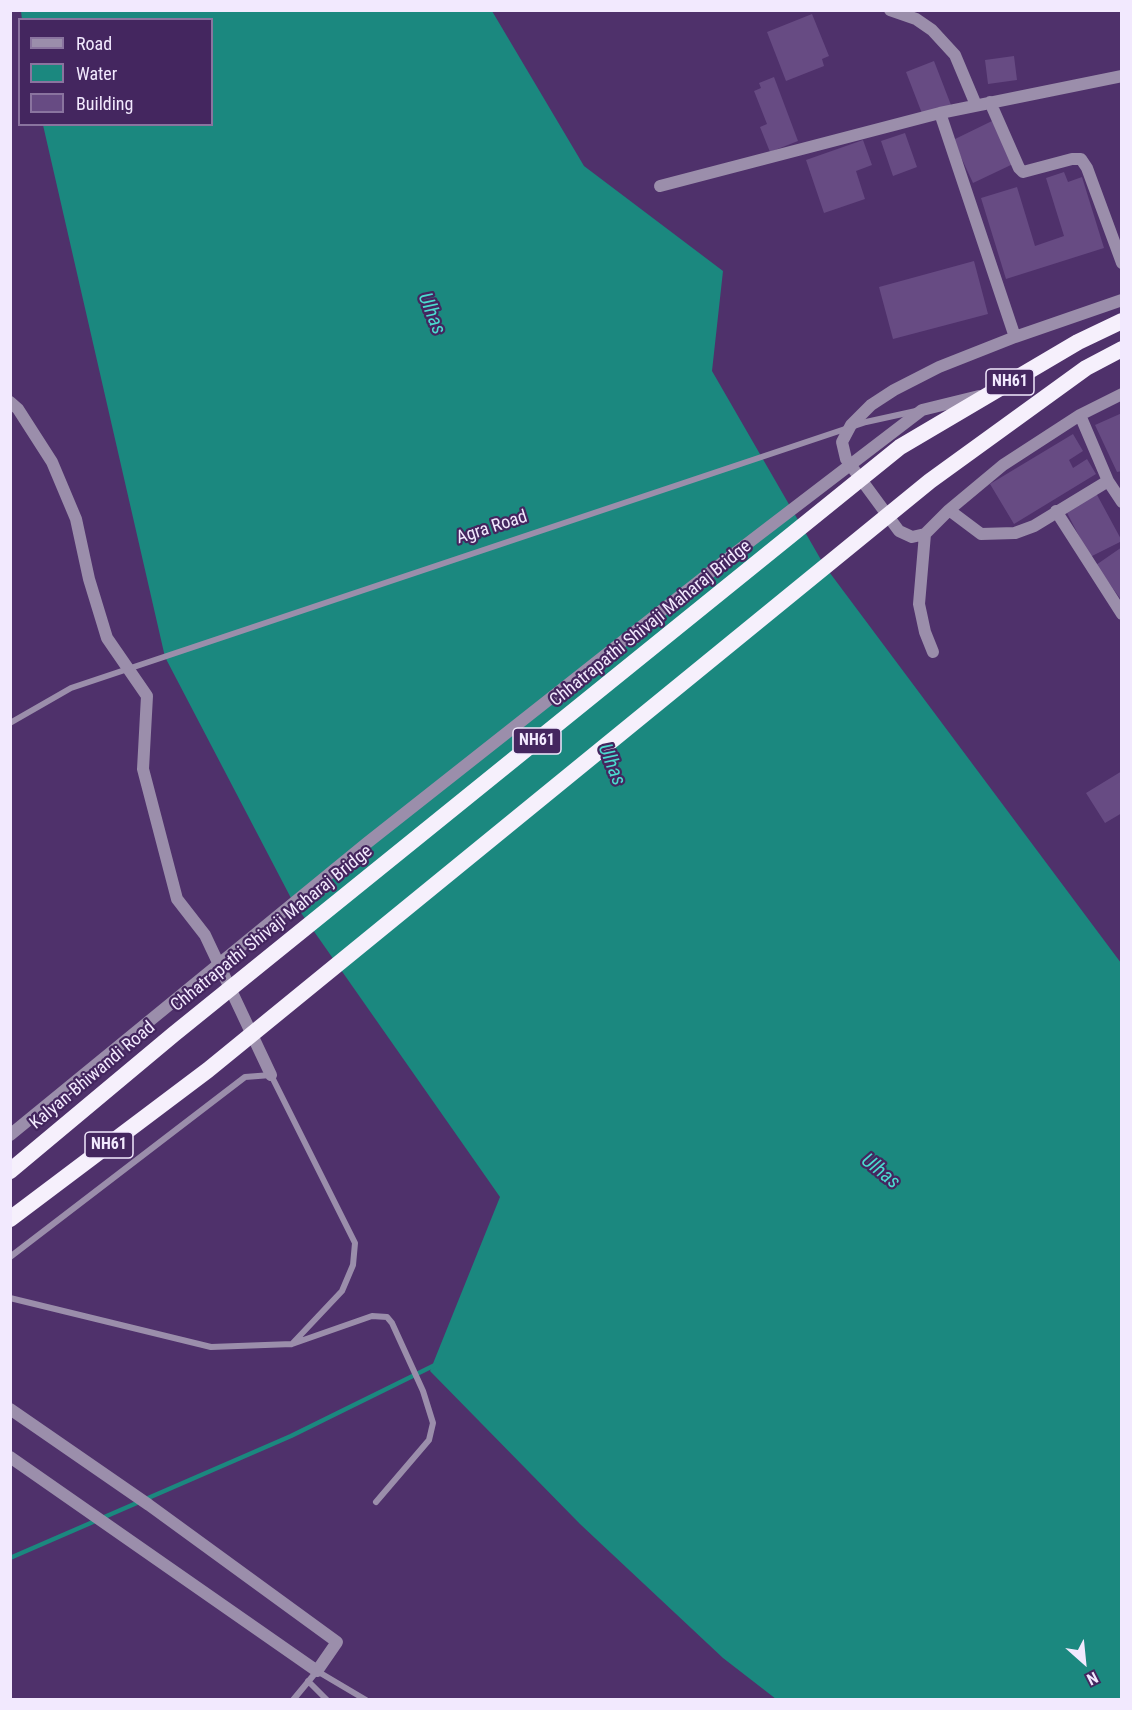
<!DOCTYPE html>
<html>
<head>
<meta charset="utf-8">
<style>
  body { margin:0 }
  #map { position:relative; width:1132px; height:1710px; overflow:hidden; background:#4f316b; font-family:"Roboto Condensed",sans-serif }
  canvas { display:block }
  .frame { position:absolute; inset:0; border:12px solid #f2e9fe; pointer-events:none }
  .legend { position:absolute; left:18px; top:18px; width:195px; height:108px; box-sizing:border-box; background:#44265f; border:2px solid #8a749f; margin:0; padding:8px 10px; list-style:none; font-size:18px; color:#f2e9fe }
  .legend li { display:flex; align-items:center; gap:12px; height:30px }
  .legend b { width:30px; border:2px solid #8a749f }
  .north { position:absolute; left:1054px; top:1632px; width:60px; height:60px; -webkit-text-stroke:4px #44265f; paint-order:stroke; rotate:153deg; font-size:16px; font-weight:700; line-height:24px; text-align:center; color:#f2e9fe }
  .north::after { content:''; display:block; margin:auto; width:21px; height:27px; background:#f2e9fe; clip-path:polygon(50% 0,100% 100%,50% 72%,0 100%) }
</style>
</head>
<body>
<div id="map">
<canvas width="1132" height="1710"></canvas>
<div class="frame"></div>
<ul class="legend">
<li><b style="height:8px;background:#9b8eab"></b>Road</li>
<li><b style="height:16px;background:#1b887f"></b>Water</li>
<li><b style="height:16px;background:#674b83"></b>Building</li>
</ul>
<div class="north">N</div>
</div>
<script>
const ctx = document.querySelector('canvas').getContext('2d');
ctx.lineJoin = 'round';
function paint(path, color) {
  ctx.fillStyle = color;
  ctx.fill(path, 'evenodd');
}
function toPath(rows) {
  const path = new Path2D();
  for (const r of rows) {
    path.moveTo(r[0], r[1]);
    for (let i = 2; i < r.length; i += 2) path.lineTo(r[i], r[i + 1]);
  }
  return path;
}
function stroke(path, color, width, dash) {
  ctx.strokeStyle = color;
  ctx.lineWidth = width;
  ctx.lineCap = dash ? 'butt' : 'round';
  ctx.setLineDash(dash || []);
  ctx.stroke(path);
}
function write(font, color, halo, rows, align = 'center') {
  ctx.font = font + ' "Roboto Condensed",sans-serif';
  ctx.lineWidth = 4.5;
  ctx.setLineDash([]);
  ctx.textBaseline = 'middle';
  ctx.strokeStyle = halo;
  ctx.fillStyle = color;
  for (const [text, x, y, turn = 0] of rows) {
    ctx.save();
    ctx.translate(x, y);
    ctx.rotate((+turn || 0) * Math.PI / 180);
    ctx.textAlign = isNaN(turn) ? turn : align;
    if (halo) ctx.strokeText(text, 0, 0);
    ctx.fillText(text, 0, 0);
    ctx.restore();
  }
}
paint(toPath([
  [21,11,492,11,584,166,723,271,712,371,824,565,1121,963,1121,1699,776,1699,723,1658,580,1524,430,1371,500,1197,292,900,165,657,43,125,212,124,212,20,22,20]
]), '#1b887f');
stroke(toPath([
  [10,1558,291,1436,437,1364]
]), '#1b887f', 4.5);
paint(toPath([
  [812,14,829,56,822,59,824,66,786,81,767,32],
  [1014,56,1017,80,988,84,985,60],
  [934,61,951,105,923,116,906,72],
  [774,77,798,141,770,152,760,127,767,124,754,91,761,88,759,83],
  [992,121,1013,164,973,183,953,140],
  [905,133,917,167,893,176,881,141],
  [863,140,872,165,856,171,865,199,824,213,806,160],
  [1064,172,1068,182,1082,177,1104,248,1006,279,981,198,1017,187,1035,246,1064,236,1046,178],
  [974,261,988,314,893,339,879,287],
  [1122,413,1122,471,1117,472,1095,425],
  [1073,434,1083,451,1069,460,1073,468,1087,459,1096,474,1014,524,990,484],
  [1096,493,1122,541,1090,557,1065,509],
  [1122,547,1122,601,1096,565],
  [1122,771,1122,813,1105,823,1086,793]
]), '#674b83');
stroke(toPath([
  [10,723,71,688,866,422,916,411],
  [10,1257,245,1077,271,1075,355,1243,353,1265,342,1291,292,1344],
  [10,1298,211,1347,292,1344,372,1316,387,1317,392,1323,423,1391,433,1423,429,1440,376,1502],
  [308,1681,327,1700],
  [293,1700,317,1671,366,1700]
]), '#9b8eab', 6);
stroke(toPath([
  [890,10,916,19,932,30,955,55,976,105],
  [990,102,1019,168,1023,172,1072,159,1081,159,1087,168,1122,263],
  [940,113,1015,337],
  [660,186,940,113,1122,76],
  [10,402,18,409,52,462,76,519,89,579,107,638,147,696,143,769,177,899,205,935,271,1075],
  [1080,415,1108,481,1122,502],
  [949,510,981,534,1015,533,1034,526,1108,481],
  [1056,511,1122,614],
  [925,534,912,537,899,531,846,459,842,442,851,425,871,405,894,390,939,367,1015,337,1122,300],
  [933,652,925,632,919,604,925,534,949,510,1003,465,1080,415,1122,394]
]), '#9b8eab', 12);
stroke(toPath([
  [10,1135,367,843,722,563,922,410,979,396],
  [10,1409,149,1505,337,1642,317,1671,10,1457]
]), '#9b8eab', 12);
stroke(toPath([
  [10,1171,174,1034,900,447,1078,342,1122,321],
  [10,1219,208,1070,930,481,1086,368,1122,349]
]), '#f6f0fc', 16);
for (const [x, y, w] of [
  [1010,382,48],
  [537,741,48],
  [109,1145,48]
]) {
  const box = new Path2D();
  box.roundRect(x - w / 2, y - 13, w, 26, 4.5);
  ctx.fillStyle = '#44265f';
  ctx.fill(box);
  stroke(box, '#f2e9fe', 1.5);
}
write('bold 16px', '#f2e9fe', null, [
  ["NH61",1010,382],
  ["NH61",537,741],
  ["NH61",109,1145]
]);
write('18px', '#f2e9fe', '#44265f', [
  ["Agra Road",492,528,-18],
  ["Chhatrapathi Shivaji Maharaj Bridge",651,624,-39],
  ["Chhatrapathi Shivaji Maharaj Bridge",272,929,-39],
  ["Kalyan-Bhiwandi Road",93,1076,-40]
]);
write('italic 20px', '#4bdccf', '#44265f', [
  ["Ulhas",431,314,68],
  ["Ulhas",611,765,68],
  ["Ulhas",880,1172,39]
]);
</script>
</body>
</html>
